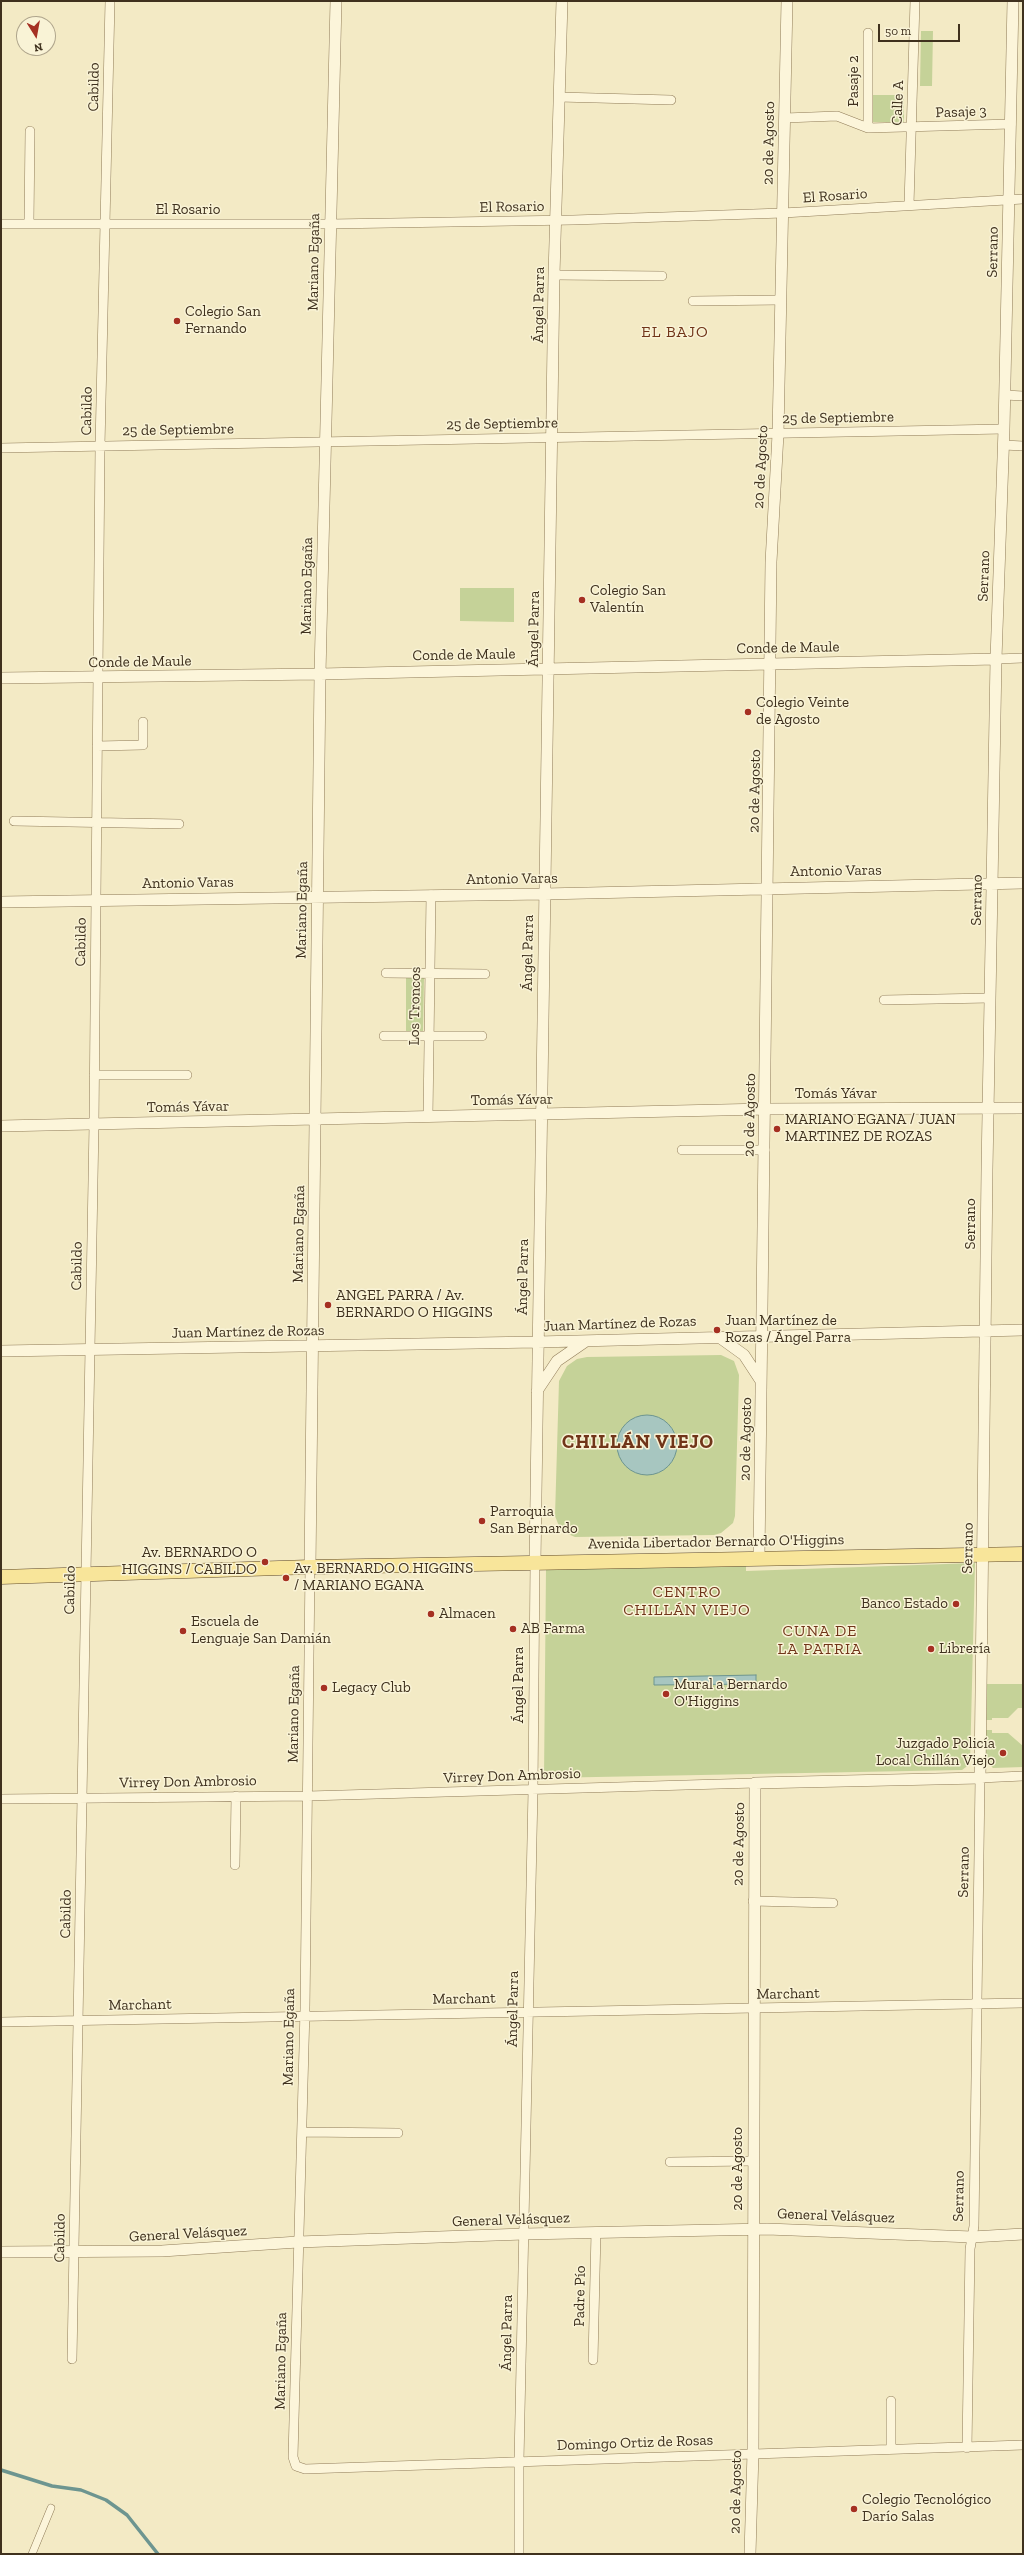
<!DOCTYPE html>
<html>
<head>
<meta charset="utf-8">
<style>
  body { margin:0 }
  #map { position:relative; width:1024px; height:2555px; overflow:hidden; background:#f3eac5; font-family:"Zilla Slab",serif }
  canvas { display:block }
  .frame { position:absolute; inset:0; border:2px solid #3f311e; pointer-events:none }
  .north { position:absolute; left:16px; top:16px; width:40px; height:40px; box-sizing:border-box; background:#f9f3d6; border:1px solid #afa58c; border-radius:50%; rotate:169deg; font-size:11px; font-weight:700; line-height:16px; text-align:center; color:#3f311e }
  .north::after { content:''; display:block; margin:auto; width:14px; height:18px; background:#a53022; clip-path:polygon(50% 0,100% 100%,50% 72%,0 100%) }
  .scale { position:absolute; left:878px; top:24px; width:82px; height:18px; box-sizing:border-box; border:2px solid #3f311e; border-top:0; padding-left:5px; font-size:12px; line-height:14px; white-space:nowrap; color:#3f311e; -webkit-text-stroke:3px #f9f3d6; paint-order:stroke }
</style>
</head>
<body>
<div id="map">
<canvas width="1024" height="2555"></canvas>
<div class="frame"></div>
<div class="north">N</div>
<div class="scale">50 m</div>
</div>
<script>
const ctx = document.querySelector('canvas').getContext('2d');
ctx.lineJoin = 'round';
function paint(path, color) {
  ctx.fillStyle = color;
  ctx.fill(path, 'evenodd');
}
function toPath(rows) {
  const path = new Path2D();
  for (const r of rows) {
    if (r.length === 3) {
      path.moveTo(r[0] + r[2], r[1]);
      path.arc(r[0], r[1], r[2], 0, 2 * Math.PI);
      continue;
    }
    path.moveTo(r[0], r[1]);
    for (let i = 2; i < r.length; i += 2) path.lineTo(r[i], r[i + 1]);
  }
  return path;
}
function stroke(path, color, width, dash) {
  ctx.strokeStyle = color;
  ctx.lineWidth = width;
  ctx.lineCap = dash ? 'butt' : 'round';
  ctx.setLineDash(dash || []);
  ctx.stroke(path);
}
function write(font, color, halo, rows, align = 'center') {
  ctx.font = font + ' "Zilla Slab",serif';
  ctx.lineWidth = 3;
  ctx.setLineDash([]);
  ctx.textBaseline = 'middle';
  ctx.strokeStyle = halo;
  ctx.fillStyle = color;
  for (const [text, x, y, turn = 0] of rows) {
    ctx.save();
    ctx.translate(x, y);
    ctx.rotate((+turn || 0) * Math.PI / 180);
    ctx.textAlign = isNaN(turn) ? turn : align;
    if (halo) ctx.strokeText(text, 0, 0);
    ctx.fillText(text, 0, 0);
    ctx.restore();
  }
}
paint(toPath([
  [921,31,933,31,932,86,920,86],
  [872,95,904,95,904,122,872,122],
  [460,588,514,588,514,622,460,621],
  [406,977,424,977,423,1031,406,1032],
  [721,1355,734,1361,739,1375,735,1516,733,1523,721,1533,714,1535,575,1537,561,1531,555,1516,559,1381,567,1366,577,1359,587,1357],
  [975,1563,970,1764,962,1770,544,1778,546,1568,746,1564,746,1571],
  [987,1684,1023,1684,1023,1708,1018,1708,1008,1718,992,1718,992,1720,986,1720],
  [985,1730,992,1730,992,1733,1008,1733,1023,1746,1023,1767,993,1768,985,1760]
]), '#c5d298');
const water = toPath([
  [647,1445,30],
  [756,1675,756,1684,654,1685,654,1677,756,1675]
]);
paint(water, '#a7c6c0');
stroke(water, '#6d9590', 1);
stroke(toPath([
  [1,2470,52,2486,81,2490,106,2500,127,2515,158,2554]
]), '#6d9590', 3.5);
const pedestrian = toPath([
  [32,2554,51,2508]
]);
const minor = toPath([
  [868,33,868,128],
  [559,97,671,100],
  [785,118,837,116,868,128,1011,124],
  [909,205,915,1],
  [29,223,30,131],
  [1,224,330,224,573,220,783,213,1023,199],
  [554,275,662,276],
  [693,301,781,300],
  [1005,395,1023,396],
  [1004,445,1023,446],
  [1,448,1004,429],
  [996,659,1023,658],
  [97,746,143,745,143,722],
  [14,821,179,824],
  [386,973,485,974],
  [884,1000,990,998],
  [384,1036,482,1036],
  [94,1075,187,1075],
  [428,1117,431,895],
  [682,1150,765,1150],
  [310,1567,305,2009,293,2457,296,2466,305,2469,1023,2445],
  [1,1799,308,1796,755,1783],
  [235,1865,236,1796],
  [753,1901,833,1903],
  [1,2022,1023,2003],
  [302,2132,398,2133],
  [670,2162,753,2161],
  [72,2359,94,1124,100,446,110,1],
  [593,2360,596,2232],
  [967,2448,970,2249,974,2226,980,1778,1023,1776],
  [891,2449,891,2401],
  [519,2554,519,2461,533,1790,535,1562]
]);
const tertiary = toPath([
  [1,678,320,674,996,659],
  [1,902,544,894,1023,883],
  [1,1126,766,1109,1023,1108],
  [719,1337,744,1355,761,1381],
  [1,1351,537,1342,1023,1330],
  [537,1391,557,1361,586,1341],
  [759,1558,771,562,778,434,787,1],
  [535,1562,554,275,562,1],
  [310,1567,320,674,336,1],
  [1,2252,162,2251,298,2242,524,2234,767,2229,972,2237,1023,2234],
  [750,2554,753,2452,755,1783,980,1778,987,1170,996,659,1004,429,1013,1]
]);
const primary = toPath([
  [1,1577,310,1567,1023,1554]
]);
stroke(pedestrian, '#907c59', 8);
stroke(minor, '#907c59', 10);
stroke(tertiary, '#907c59', 12);
stroke(primary, '#5e492d', 15);
stroke(pedestrian, '#fcf5da', 7);
stroke(minor, '#fcf5da', 9);
stroke(tertiary, '#fcf5da', 11);
stroke(primary, '#f8e59a', 14);
for (const [x, y, r, color] of [
  [177,321,4,"#a53022"],
  [582,600,4,"#a53022"],
  [748,712,4,"#a53022"],
  [777,1129,4,"#a53022"],
  [328,1305,4,"#a53022"],
  [717,1330,4,"#a53022"],
  [482,1521,4,"#a53022"],
  [265,1562,4,"#a53022"],
  [286,1578,4,"#a53022"],
  [956,1604,4,"#a53022"],
  [431,1614,4,"#a53022"],
  [513,1629,4,"#a53022"],
  [183,1631,4,"#a53022"],
  [931,1649,4,"#a53022"],
  [324,1688,4,"#a53022"],
  [666,1694,4,"#a53022"],
  [1003,1753,4,"#a53022"],
  [854,2509,4,"#a53022"]
]) {
  const dot = new Path2D();
  dot.arc(x, y, r, 0, 2 * Math.PI);
  ctx.fillStyle = color;
  ctx.fill(dot);
  stroke(dot, '#f9f3d6', 1.5);
}
write('15px', '#3f311e', '#f9f3d6', [
  ["Pasaje 2",854,81,-90],
  ["Cabildo",94,87,-89],
  ["Calle A",898,103,-88],
  ["Pasaje 3",961,112,-2],
  ["20 de Agosto",769,143,-89],
  ["El Rosario",835,196,-4],
  ["El Rosario",512,207,-1],
  ["El Rosario",188,210],
  ["Serrano",993,252,-89],
  ["Mariano Egaña",314,262,-89],
  ["Ángel Parra",539,305,-89],
  ["Cabildo",87,411,-89],
  ["25 de Septiembre",838,418,-1],
  ["25 de Septiembre",502,424,-1],
  ["25 de Septiembre",178,430,-1],
  ["20 de Agosto",761,467,-87],
  ["Serrano",984,576,-88],
  ["Mariano Egaña",307,586,-89],
  ["Ángel Parra",534,629,-89],
  ["Conde de Maule",788,648,-1],
  ["Conde de Maule",464,655,-1],
  ["Conde de Maule",140,662,-1],
  ["20 de Agosto",755,791,-89],
  ["Antonio Varas",836,871,-1],
  ["Antonio Varas",512,879,-1],
  ["Antonio Varas",188,883,-1],
  ["Serrano",977,900,-89],
  ["Mariano Egaña",302,910,-89],
  ["Cabildo",81,942,-89],
  ["Ángel Parra",528,953,-89],
  ["Los Troncos",415,1006,-89],
  ["Tomás Yávar",836,1094],
  ["Tomás Yávar",512,1100,-1],
  ["Tomás Yávar",188,1107,-1],
  ["20 de Agosto",750,1115,-89],
  ["Serrano",971,1224,-90],
  ["Mariano Egaña",299,1234,-89],
  ["Cabildo",77,1266,-89],
  ["Ángel Parra",523,1277,-89],
  ["Juan Martínez de Rozas",620,1324,-2],
  ["Juan Martínez de Rozas",248,1332,-1],
  ["20 de Agosto",746,1439,-89],
  ["Avenida Libertador Bernardo O'Higgins",716,1542,-1],
  ["Serrano",968,1548,-89],
  ["Cabildo",70,1590,-89],
  ["Ángel Parra",519,1685,-90],
  ["Mariano Egaña",294,1714,-89],
  ["Virrey Don Ambrosio",512,1776,-2],
  ["Virrey Don Ambrosio",188,1782,-1],
  ["20 de Agosto",739,1844,-89],
  ["Serrano",964,1872,-89],
  ["Cabildo",66,1914,-89],
  ["Marchant",788,1994,-1],
  ["Marchant",464,1999,-1],
  ["Marchant",140,2005,-1],
  ["Ángel Parra",513,2009,-89],
  ["Mariano Egaña",289,2037,-89],
  ["20 de Agosto",738,2169,-90],
  ["Serrano",959,2196,-89],
  ["General Velásquez",836,2216,2],
  ["General Velásquez",511,2220,-2],
  ["General Velásquez",188,2234,-3],
  ["Cabildo",60,2238,-89],
  ["Padre Pío",580,2296,-89],
  ["Ángel Parra",507,2333,-89],
  ["Mariano Egaña",281,2361,-89],
  ["Domingo Ortiz de Rosas",635,2443,-2],
  ["20 de Agosto",736,2492,-89]
]);
write('15px', '#3f311e', '#f9f3d6', [
  ["Colegio San",185,312],
  ["Fernando",185,329],
  ["Colegio San",590,591],
  ["Valentín",590,608],
  ["Colegio Veinte",756,703],
  ["de Agosto",756,720],
  ["MARIANO EGANA / JUAN",785,1120],
  ["MARTINEZ DE ROZAS",785,1137],
  ["ANGEL PARRA / Av.",336,1296],
  ["BERNARDO O HIGGINS",336,1313],
  ["Juan Martínez de",725,1321],
  ["Rozas / Ángel Parra",725,1338],
  ["Parroquia",490,1512],
  ["San Bernardo",490,1529],
  ["Av. BERNARDO O",257,1553,"right"],
  ["HIGGINS / CABILDO",257,1570,"right"],
  ["Av. BERNARDO O HIGGINS",294,1569],
  ["/ MARIANO EGANA",294,1586],
  ["Banco Estado",948,1604,"right"],
  ["Almacen",439,1614],
  ["Escuela de",191,1622],
  ["Lenguaje San Damián",191,1639],
  ["AB Farma",521,1629],
  ["Librería",939,1649],
  ["Mural a Bernardo",674,1685],
  ["O'Higgins",674,1702],
  ["Legacy Club",332,1688],
  ["Juzgado Policía",995,1744,"right"],
  ["Local Chillán Viejo",995,1761,"right"],
  ["Colegio Tecnológico",862,2500],
  ["Darío Salas",862,2517]
], 'left');
ctx.letterSpacing = '1px';
write('16px', '#703519', '#f9f3d6', [
  ["EL BAJO",675,332],
  ["CENTRO",687,1592],
  ["CHILLÁN VIEJO",687,1610],
  ["CUNA DE",820,1631],
  ["LA PATRIA",820,1649]
]);
ctx.letterSpacing = '0px';
ctx.letterSpacing = '1px';
write('bold 19px', '#703519', '#f9f3d6', [
  ["CHILLÁN VIEJO",638,1443]
]);
ctx.letterSpacing = '0px';
</script>
</body>
</html>
